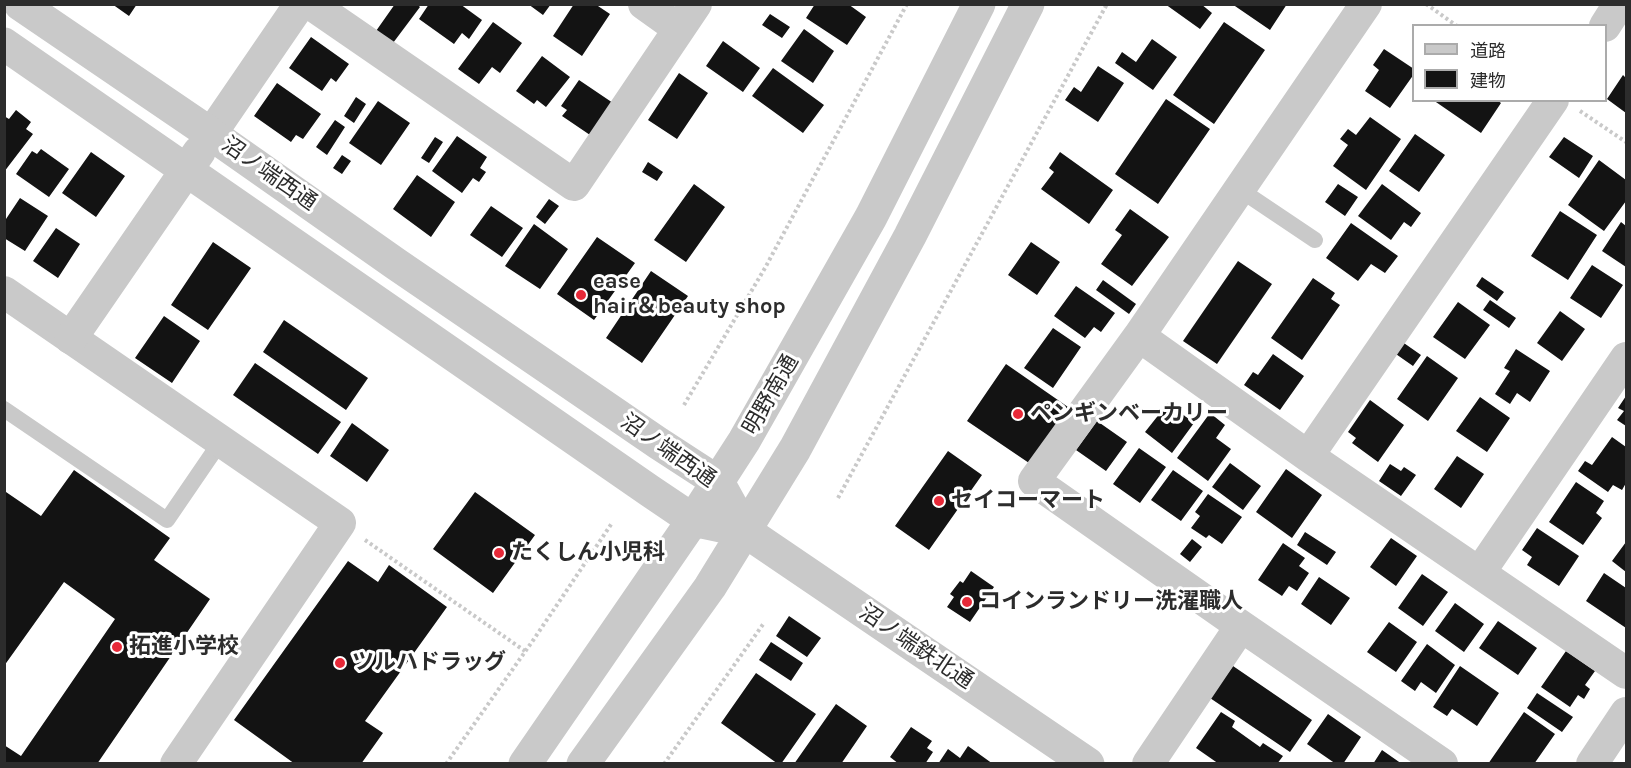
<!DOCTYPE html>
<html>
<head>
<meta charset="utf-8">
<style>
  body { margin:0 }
  #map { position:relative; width:1631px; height:768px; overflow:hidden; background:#fff; font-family:Karla,"Noto Sans JP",sans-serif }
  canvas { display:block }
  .frame { position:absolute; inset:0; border:6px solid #2c2c2c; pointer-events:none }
  .legend { position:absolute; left:1412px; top:24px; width:195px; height:78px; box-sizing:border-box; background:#fff; border:2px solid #ababab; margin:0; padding:8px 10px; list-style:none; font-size:18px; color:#2c2c2c }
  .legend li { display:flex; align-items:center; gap:12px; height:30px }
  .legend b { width:30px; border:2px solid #ababab }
</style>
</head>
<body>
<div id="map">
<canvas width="1631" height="768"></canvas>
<div class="frame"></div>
<ul class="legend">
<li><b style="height:8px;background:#c9c9c9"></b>道路</li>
<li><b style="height:16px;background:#131313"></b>建物</li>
</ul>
</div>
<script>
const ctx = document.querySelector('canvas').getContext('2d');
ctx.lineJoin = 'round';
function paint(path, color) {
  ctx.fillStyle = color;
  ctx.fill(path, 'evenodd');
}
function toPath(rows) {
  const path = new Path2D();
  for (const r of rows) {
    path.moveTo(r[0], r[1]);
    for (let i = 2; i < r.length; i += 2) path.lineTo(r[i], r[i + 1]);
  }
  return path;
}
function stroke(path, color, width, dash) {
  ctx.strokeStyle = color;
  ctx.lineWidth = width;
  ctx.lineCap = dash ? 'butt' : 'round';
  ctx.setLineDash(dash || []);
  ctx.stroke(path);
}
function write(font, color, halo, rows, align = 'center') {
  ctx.font = font + ' Karla,"Noto Sans JP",sans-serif';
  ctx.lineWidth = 6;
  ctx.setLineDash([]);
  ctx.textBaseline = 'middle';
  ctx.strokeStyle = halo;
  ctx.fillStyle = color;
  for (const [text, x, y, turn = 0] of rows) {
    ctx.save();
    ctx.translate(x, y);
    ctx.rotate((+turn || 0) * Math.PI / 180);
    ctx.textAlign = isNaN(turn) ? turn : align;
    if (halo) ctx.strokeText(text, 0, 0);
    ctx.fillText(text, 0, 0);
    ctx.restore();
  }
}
paint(toPath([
  [112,4,137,4,129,16],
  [395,4,417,4,420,7,393,43,376,31],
  [429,4,460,4,482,20,469,39,462,33,454,44,419,19],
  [528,4,551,4,543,15],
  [574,4,595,4,610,14,582,56,553,36],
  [815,4,848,4,866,17,847,45,806,18],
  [1165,4,1201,4,1212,13,1200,29],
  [1232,4,1287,4,1270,30],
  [770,14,790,27,782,38,762,25],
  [493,22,522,43,500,73,492,67,479,84,458,69],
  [1224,22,1265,50,1214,124,1173,95],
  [804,29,834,51,813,83,781,61],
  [311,37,349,64,336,82,331,78,322,91,289,68],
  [1152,39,1177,57,1153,90,1115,63,1122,52,1136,62],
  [723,41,760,68,743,92,706,66],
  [1384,49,1414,69,1414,74,1390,108,1365,91,1379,70,1373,65],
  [542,56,570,77,546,107,537,100,534,104,516,91],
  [1098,66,1124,83,1098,122,1065,100,1074,87,1081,92],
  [773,68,824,105,803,133,752,96],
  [679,73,708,93,677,139,648,120],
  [1623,75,1626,78,1626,113,1607,99],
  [579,80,613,103,590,135,562,116,567,110,561,106],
  [277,83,321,114,303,139,296,135,291,142,254,116],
  [356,97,366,104,354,123,344,116],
  [1166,99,1210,129,1158,204,1115,174],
  [1433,100,1497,100,1501,103,1481,133],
  [378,101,410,123,381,165,349,143],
  [16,110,31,122,26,129,33,134,4,172,4,116,9,119],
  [1370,117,1401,139,1366,190,1333,166,1348,145,1340,139,1348,129,1356,135],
  [335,120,345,127,327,155,316,147],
  [1415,134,1445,155,1419,192,1389,171],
  [457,136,487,157,480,168,486,172,479,182,473,178,462,193,432,171],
  [435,137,443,142,429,163,421,158],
  [1564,137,1593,156,1579,178,1549,157],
  [41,149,69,169,49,197,16,174,32,151,37,154],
  [91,152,125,176,96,217,62,193],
  [1060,152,1113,190,1089,224,1041,189,1054,172,1049,168],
  [342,155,351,161,342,174,333,168],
  [1599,160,1626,180,1626,201,1604,231,1568,205],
  [648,162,663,172,657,181,642,172],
  [417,175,455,202,431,237,393,209],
  [694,184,725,207,686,262,654,240],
  [1338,184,1358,197,1345,216,1325,202],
  [1382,184,1421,213,1411,227,1404,222,1391,240,1358,216],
  [20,198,48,216,25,251,4,238,4,222],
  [549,199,559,206,545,224,536,217],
  [491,206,523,228,502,257,470,235],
  [1130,209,1169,237,1132,286,1101,264,1122,235,1115,230],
  [1560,211,1597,235,1568,280,1531,256],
  [1621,222,1626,226,1626,267,1602,251],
  [1351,223,1398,256,1385,273,1371,264,1358,281,1326,258],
  [534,224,568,249,540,289,505,266],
  [56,228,80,244,58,278,33,261],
  [597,237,635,263,594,320,557,294],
  [213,242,251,268,208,330,171,305],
  [1031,242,1060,262,1037,295,1008,275],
  [1238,261,1272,284,1217,364,1183,341],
  [1592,265,1623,285,1601,318,1570,298],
  [651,271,688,296,642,363,606,338],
  [1482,277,1504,292,1497,301,1476,286],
  [1313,278,1335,293,1331,299,1340,305,1302,360,1271,338],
  [1103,280,1136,304,1129,314,1096,290],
  [1076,286,1115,313,1101,332,1094,327,1085,338,1054,316],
  [1490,300,1516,318,1509,328,1483,310],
  [1458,302,1490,325,1465,359,1433,337],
  [1560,311,1585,329,1562,361,1537,343],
  [164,316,200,341,172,383,135,358],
  [284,320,368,378,346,410,263,352],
  [1053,328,1081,347,1053,388,1024,368],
  [1401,341,1421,355,1413,366,1393,352],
  [1516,349,1550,371,1530,402,1517,393,1510,404,1495,394,1510,371,1504,368],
  [1273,354,1304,376,1280,410,1244,385,1253,372,1258,375],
  [1427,356,1458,378,1428,421,1397,399],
  [255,363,341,422,318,454,233,395],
  [1006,364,1068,407,1029,463,967,421],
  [1626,396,1626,426,1617,420,1624,411,1618,408],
  [1480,397,1510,418,1487,452,1456,431],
  [1370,400,1404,425,1378,462,1352,443,1356,438,1348,432],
  [1168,403,1194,423,1172,453,1145,432],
  [1210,413,1225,425,1216,438,1231,449,1208,481,1177,458],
  [1097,421,1127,442,1106,471,1076,450],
  [352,423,389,450,367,482,330,456],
  [1612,437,1626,447,1626,464,1625,466,1626,467,1626,483,1622,490,1613,485,1608,492,1578,471,1585,461,1592,465],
  [1139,448,1166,467,1140,503,1113,484],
  [948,451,982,475,929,550,895,526],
  [1457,456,1484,474,1461,508,1434,489],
  [1230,463,1261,486,1243,510,1212,487],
  [1390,464,1401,471,1404,467,1416,475,1401,496,1379,481],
  [1286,469,1322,495,1292,538,1256,512],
  [74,470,170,538,154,560,210,599,97,764,4,764,4,745,21,756,115,619,64,582,4,666,4,495,6,492,41,516],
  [1173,470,1203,491,1181,521,1151,500],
  [1576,482,1604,501,1596,513,1602,518,1583,545,1549,522],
  [475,492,535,535,493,593,433,549],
  [1208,494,1242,517,1222,544,1209,535,1206,538,1191,528,1200,516,1195,512],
  [1537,528,1579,556,1559,586,1527,565,1532,557,1522,550],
  [1305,532,1336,552,1327,565,1297,545],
  [1391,538,1417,556,1396,586,1370,567],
  [1192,539,1202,547,1190,562,1180,554],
  [1626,542,1626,572,1612,561],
  [1283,543,1305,558,1299,566,1309,573,1297,591,1289,586,1282,596,1258,580],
  [348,561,378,582,389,565,447,607,365,721,383,733,361,764,295,764,234,720],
  [971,571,994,587,970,622,947,607,954,597,950,594,960,581,963,583],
  [1604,573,1626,588,1626,628,1586,601],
  [1422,574,1448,592,1423,626,1398,608],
  [1319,577,1350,598,1331,625,1301,604],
  [1455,603,1484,624,1464,652,1435,631],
  [789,616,821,638,807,657,776,636],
  [1498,621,1537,648,1518,675,1479,648],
  [1389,622,1417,642,1396,672,1367,652],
  [771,642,803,663,791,681,759,660],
  [1427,644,1455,665,1436,693,1421,682,1415,691,1401,681],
  [1566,651,1595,671,1585,685,1590,689,1584,699,1578,695,1570,707,1541,687],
  [1233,666,1312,720,1290,752,1210,698],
  [1460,666,1499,693,1477,726,1452,709,1447,716,1433,707],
  [756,673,816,714,781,764,778,764,721,723],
  [1537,693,1573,717,1562,732,1527,708],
  [836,704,867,726,841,764,794,764],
  [1221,712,1235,721,1232,727,1260,747,1263,743,1283,756,1277,764,1219,764,1196,748],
  [1524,712,1555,734,1534,764,1488,764],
  [1328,714,1361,737,1343,764,1336,764,1307,744],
  [911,727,932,741,927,748,933,752,925,764,899,764,890,757],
  [968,746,993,764,938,764,948,749,960,758],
  [1382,750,1402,764,1373,764]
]), '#131313');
stroke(toPath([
  [1426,4,1457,26],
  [1580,111,1626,142],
  [684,405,765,268,907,4],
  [838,498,1107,4],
  [365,540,525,651],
  [446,764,534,639,612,523],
  [664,764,764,623]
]), '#c9c9c9', 4, [3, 3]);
stroke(toPath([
  [1239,189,1315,240],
  [4,409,167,520,221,441]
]), '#c9c9c9', 16);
stroke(toPath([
  [311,4,574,185,696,4],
  [644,4,679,29],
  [1366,4,1139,336,1034,481,1241,626,1442,764],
  [1605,26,1619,4],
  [211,134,300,4],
  [4,292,340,523,176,764],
  [1139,336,1308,456,1626,673],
  [1308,456,1553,100],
  [1480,572,1626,358],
  [1148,764,1241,626],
  [1592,764,1626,713]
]), '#c9c9c9', 32);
stroke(toPath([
  [20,4,211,134,396,264,658,443,718,482,745,531],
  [4,44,650,491,693,520,745,531,1088,764],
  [71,338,199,152],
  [525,764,693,520,744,441,871,217,979,4],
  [583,764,710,587,795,449,910,236,1028,4]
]), '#c9c9c9', 33);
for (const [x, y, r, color] of [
  [581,295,6,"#e72938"],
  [1018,414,6,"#e72938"],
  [939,501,6,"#e72938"],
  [499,553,6,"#e72938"],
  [967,602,6,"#e72938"],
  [117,647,6,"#e72938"],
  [340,663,6,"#e72938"]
]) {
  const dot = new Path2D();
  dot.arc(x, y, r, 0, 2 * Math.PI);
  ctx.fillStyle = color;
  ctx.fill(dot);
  stroke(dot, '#fff', 2);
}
write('22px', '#2c2c2c', '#fff', [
  ["沼ノ端西通",269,174,35],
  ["明野南通",771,395,-60],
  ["沼ノ端西通",668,451,35],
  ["沼ノ端鉄北通",916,647,34]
]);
write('bold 22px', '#2c2c2c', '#fff', [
  ["ease",593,282],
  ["hair＆beauty shop",593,307],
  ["ペンギンベーカリー",1030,414],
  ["セイコーマート",951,501],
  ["たくしん小児科",511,553],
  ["コインランドリー洗濯職人",979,602],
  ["拓進小学校",129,647],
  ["ツルハドラッグ",352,663]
], 'left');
</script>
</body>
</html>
